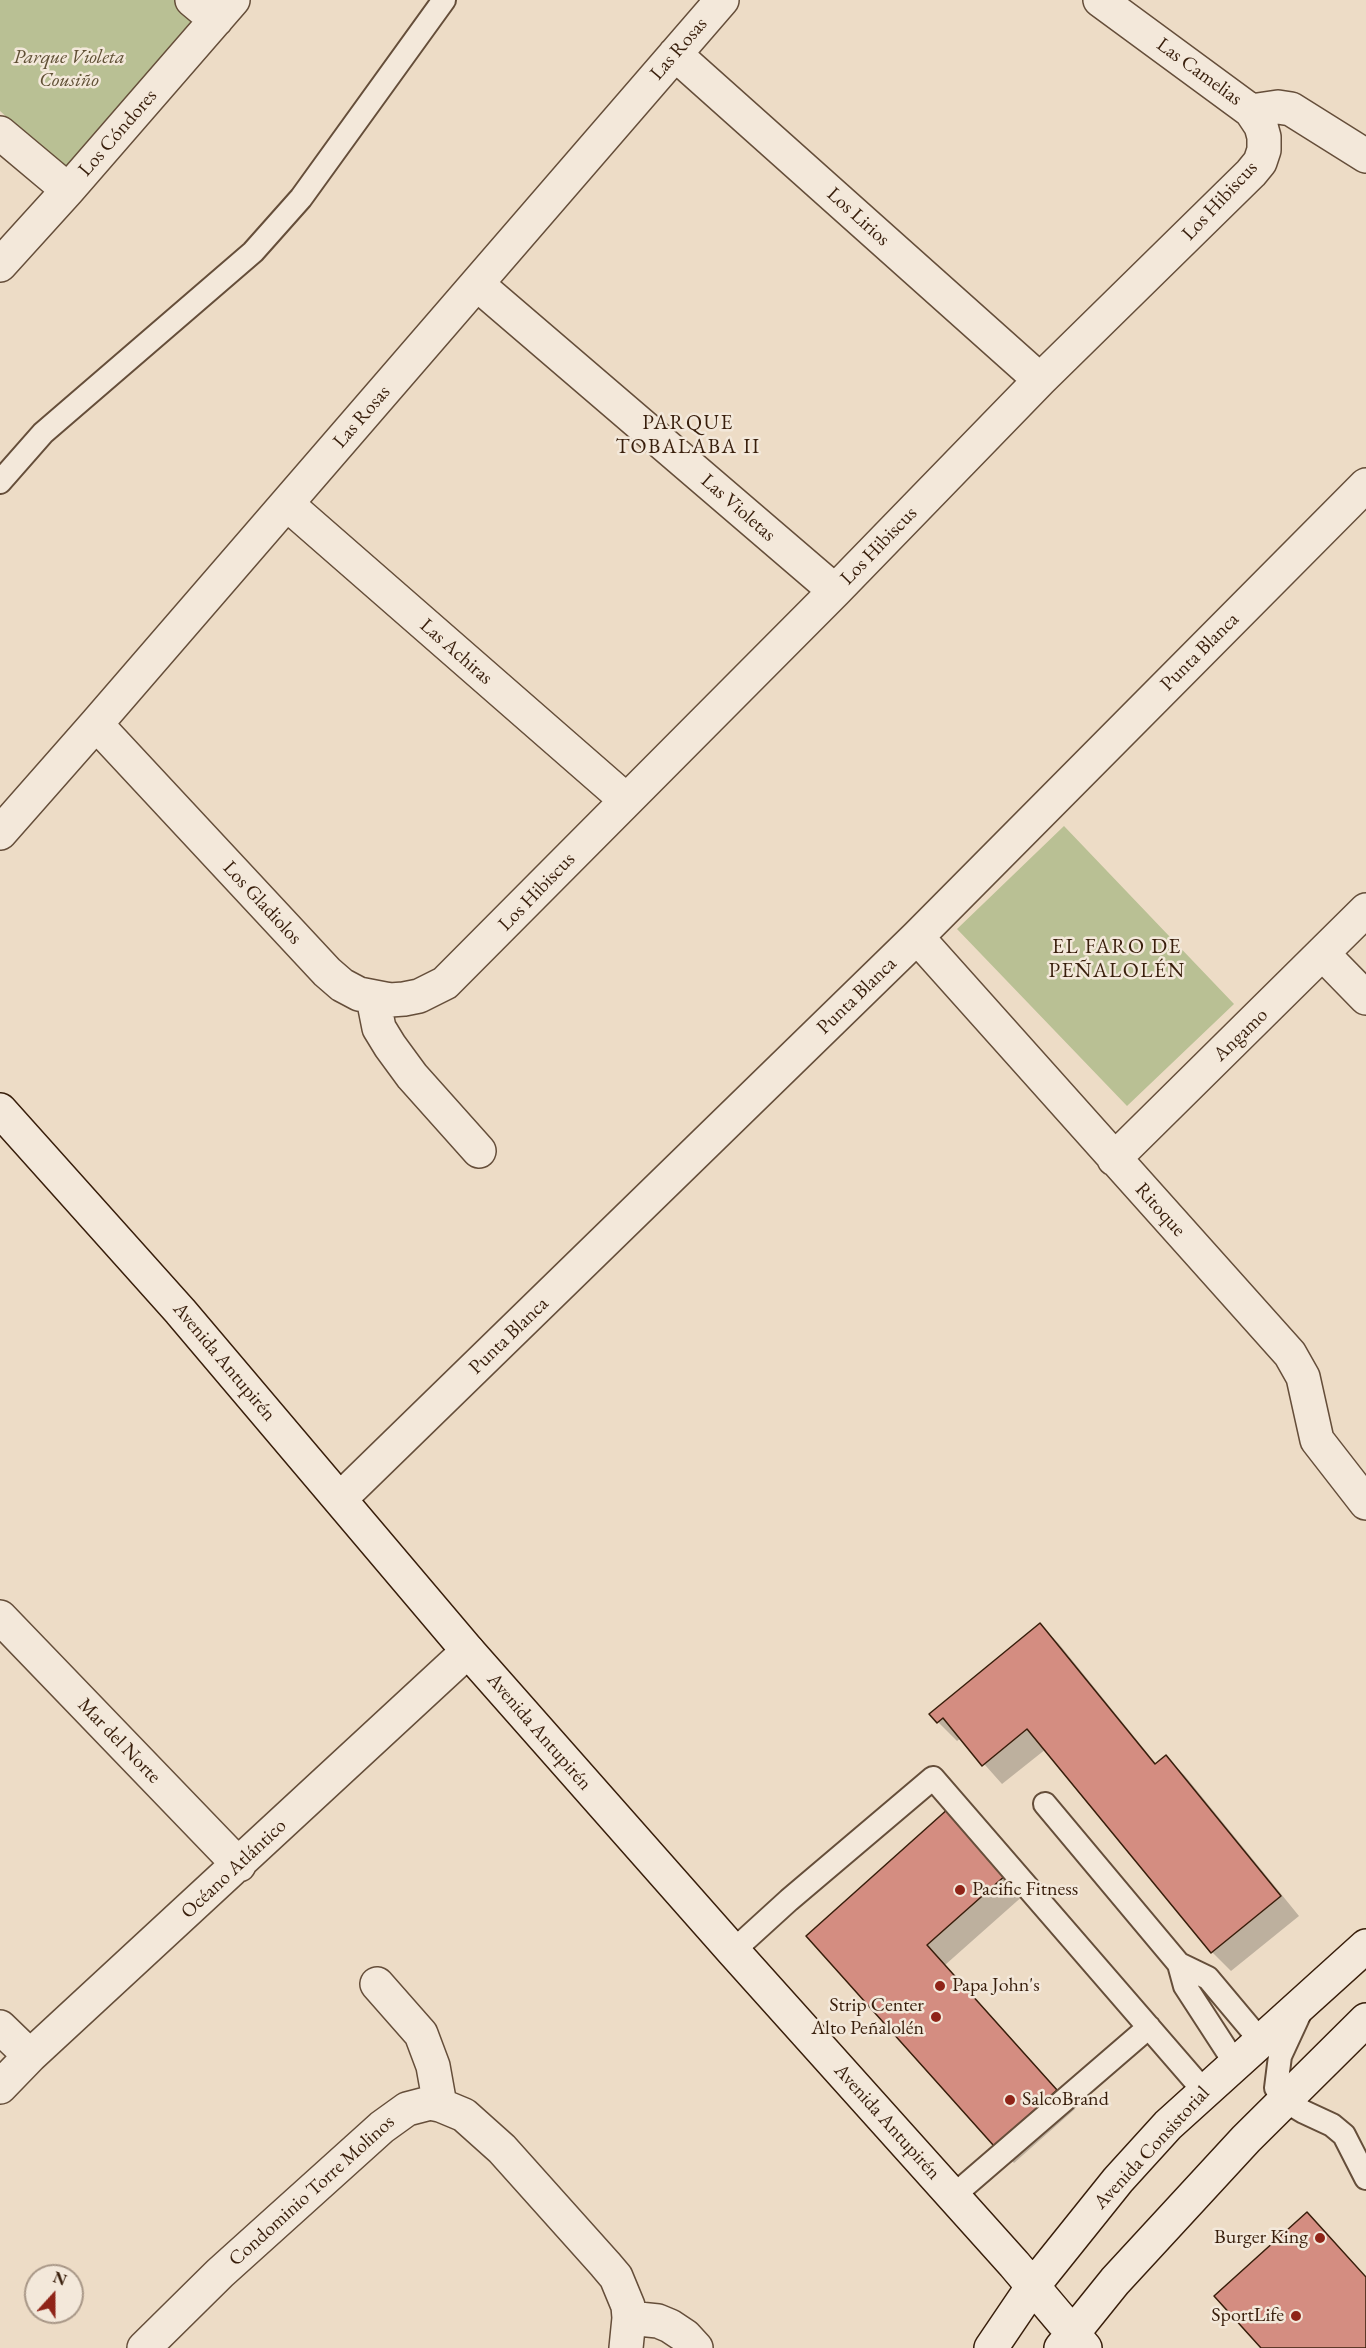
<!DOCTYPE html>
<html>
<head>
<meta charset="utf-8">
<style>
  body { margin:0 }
  #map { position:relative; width:1366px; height:2348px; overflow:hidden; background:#eddcc6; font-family:"EB Garamond",serif }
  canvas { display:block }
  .north { position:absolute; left:24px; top:2264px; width:60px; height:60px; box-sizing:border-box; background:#f3e8da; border:2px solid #a89787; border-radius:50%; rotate:21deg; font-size:16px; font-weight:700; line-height:24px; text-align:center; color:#381e0b }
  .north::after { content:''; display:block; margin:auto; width:21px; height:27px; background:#8f2418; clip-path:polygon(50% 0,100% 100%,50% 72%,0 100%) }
</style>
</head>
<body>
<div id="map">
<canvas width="1366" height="2348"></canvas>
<div class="north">N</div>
</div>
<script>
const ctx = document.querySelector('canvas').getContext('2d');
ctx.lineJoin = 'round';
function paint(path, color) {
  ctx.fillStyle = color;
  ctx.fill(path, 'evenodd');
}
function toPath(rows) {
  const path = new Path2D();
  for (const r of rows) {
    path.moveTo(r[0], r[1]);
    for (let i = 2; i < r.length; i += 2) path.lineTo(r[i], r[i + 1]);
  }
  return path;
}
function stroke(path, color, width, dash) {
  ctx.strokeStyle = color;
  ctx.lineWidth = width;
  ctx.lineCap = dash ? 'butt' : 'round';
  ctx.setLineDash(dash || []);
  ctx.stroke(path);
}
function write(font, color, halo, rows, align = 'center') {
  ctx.font = font + ' "EB Garamond",serif';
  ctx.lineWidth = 5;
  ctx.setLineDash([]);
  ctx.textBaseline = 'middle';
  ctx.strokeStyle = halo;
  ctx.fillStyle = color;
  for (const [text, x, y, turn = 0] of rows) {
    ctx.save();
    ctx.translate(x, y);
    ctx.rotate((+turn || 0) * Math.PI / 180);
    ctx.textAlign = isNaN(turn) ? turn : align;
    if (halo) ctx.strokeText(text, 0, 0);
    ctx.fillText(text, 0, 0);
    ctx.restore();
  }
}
paint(toPath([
  [0,0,178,0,203,20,71,175,0,111],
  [1064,826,1234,1004,1127,1106,957,929]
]), '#b9c094');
paint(toPath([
  [1040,1625,1059,1644,1157,1765,1166,1757,1185,1776,1299,1916,1231,1971,1212,1952,1046,1749,1002,1784,961,1738,957,1741,938,1722],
  [949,1810,1025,1894,945,1965,1075,2109,1014,2163,808,1936]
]), '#0003');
const building = toPath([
  [1040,1623,1155,1764,1166,1755,1281,1896,1211,1953,1027,1729,982,1766,943,1718,937,1723,929,1714,1040,1623],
  [949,1808,1007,1874,927,1945,1057,2090,994,2146,806,1936,949,1808],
  [1307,2212,1366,2277,1366,2348,1261,2348,1214,2296,1307,2212]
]);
paint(building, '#d48d81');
stroke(building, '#381e0b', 1.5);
const lane = toPath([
  [0,482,43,433,253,252,301,198,444,0],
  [1045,1804,1179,1964,1208,1978,1260,2040],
  [733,1951,789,1900,933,1778,1204,2091],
  [1179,1964,1185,1986,1235,2063],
  [1299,2015,1280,2056,1276,2088,1284,2100,1304,2112,1332,2125,1344,2135,1366,2178],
  [953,2196,1149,2027]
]);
const street = toPath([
  [192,0,216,20],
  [675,54,1040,380],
  [1251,111,1278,107,1291,109,1366,156],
  [0,133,68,190],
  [0,265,68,190,233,0],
  [477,284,835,591],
  [287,504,626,800],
  [96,724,327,972,342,985,359,994,390,1000,404,999,419,996,445,983,835,591,1040,380,1251,173,1260,162,1264,150,1264,137,1261,126,1251,111,1100,0],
  [0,833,96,724,722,0],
  [917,937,1290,1354,1303,1377,1317,1440,1366,1503],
  [1323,954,1366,998],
  [373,998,379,1028,390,1046,412,1076,479,1151],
  [1114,1159,1366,910],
  [340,1499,917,937,1366,485],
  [0,1617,239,1865],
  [377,1984,421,2034,433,2066,440,2105],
  [0,2027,30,2056],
  [0,2087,30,2056,468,1651],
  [629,2318,658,2321,670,2326,685,2336,696,2348],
  [144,2348,220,2273,382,2127,407,2109,430,2103,440,2105,464,2115,502,2149,605,2264,616,2277,628,2306,629,2318,626,2348]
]);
const secondary = toPath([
  [0,1110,180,1311,468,1651,733,1951,1014,2264,1085,2348],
  [991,2348,1033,2286,1118,2180,1168,2125,1366,1946],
  [1061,2348,1115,2281,1246,2139,1366,2020]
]);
stroke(lane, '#654e3a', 26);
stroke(street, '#654e3a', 36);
stroke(secondary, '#381e0b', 36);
stroke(lane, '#f3e8da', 22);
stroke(street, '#f3e8da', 33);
stroke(secondary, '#f3e8da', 33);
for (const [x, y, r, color] of [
  [960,1890,6,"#8f2418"],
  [940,1986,6,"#8f2418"],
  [936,2017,6,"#8f2418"],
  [1010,2100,6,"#8f2418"],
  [1320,2238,6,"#8f2418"],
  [1296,2316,6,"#8f2418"]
]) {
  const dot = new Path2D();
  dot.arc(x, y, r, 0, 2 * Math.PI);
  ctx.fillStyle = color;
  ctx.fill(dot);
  stroke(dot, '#f3e8da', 2);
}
write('20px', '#381e0b', '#f3e8da', [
  ["Las Rosas",679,49,-49],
  ["Las Camelias",1199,72,36],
  ["Los Cóndores",118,133,-49],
  ["Los Hibiscus",1220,201,-47],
  ["Los Lirios",858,217,42],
  ["Las Rosas",362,417,-49],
  ["Las Violetas",738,508,41],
  ["Los Hibiscus",879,546,-46],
  ["Las Achiras",456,652,41],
  ["Punta Blanca",1200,652,-45],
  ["Los Hibiscus",537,892,-46],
  ["Los Gladiolos",262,903,47],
  ["Punta Blanca",857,996,-44],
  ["Angamo",1241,1035,-44],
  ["Ritoque",1160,1210,48],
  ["Punta Blanca",509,1336,-44],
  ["Avenida Antupirén",224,1362,50],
  ["Avenida Antupirén",539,1732,49],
  ["Mar del Norte",119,1741,46],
  ["Océano Atlántico",234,1869,-43],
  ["Avenida Antupirén",887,2122,48],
  ["Avenida Consistorial",1152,2148,-47],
  ["Condominio Torre Molinos",312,2191,-42]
]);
write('italic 20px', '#5f4f34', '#f3e8da', [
  ["Parque Violeta",69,58],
  ["Cousiño",69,81]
]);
write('20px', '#381e0b', '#f3e8da', [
  ["Pacific Fitness",972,1890],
  ["Papa John's",952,1986],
  ["Strip Center",924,2006,"right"],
  ["Alto Peñalolén",924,2029,"right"],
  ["SalcoBrand",1022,2100],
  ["Burger King",1308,2238,"right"],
  ["SportLife",1284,2316,"right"]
], 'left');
ctx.letterSpacing = '1.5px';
write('21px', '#381e0b', '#f3e8da', [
  ["PARQUE",688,423],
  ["TOBALABA II",688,447],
  ["EL FARO DE",1117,947],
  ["PEÑALOLÉN",1117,971]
]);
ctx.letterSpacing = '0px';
</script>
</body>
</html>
